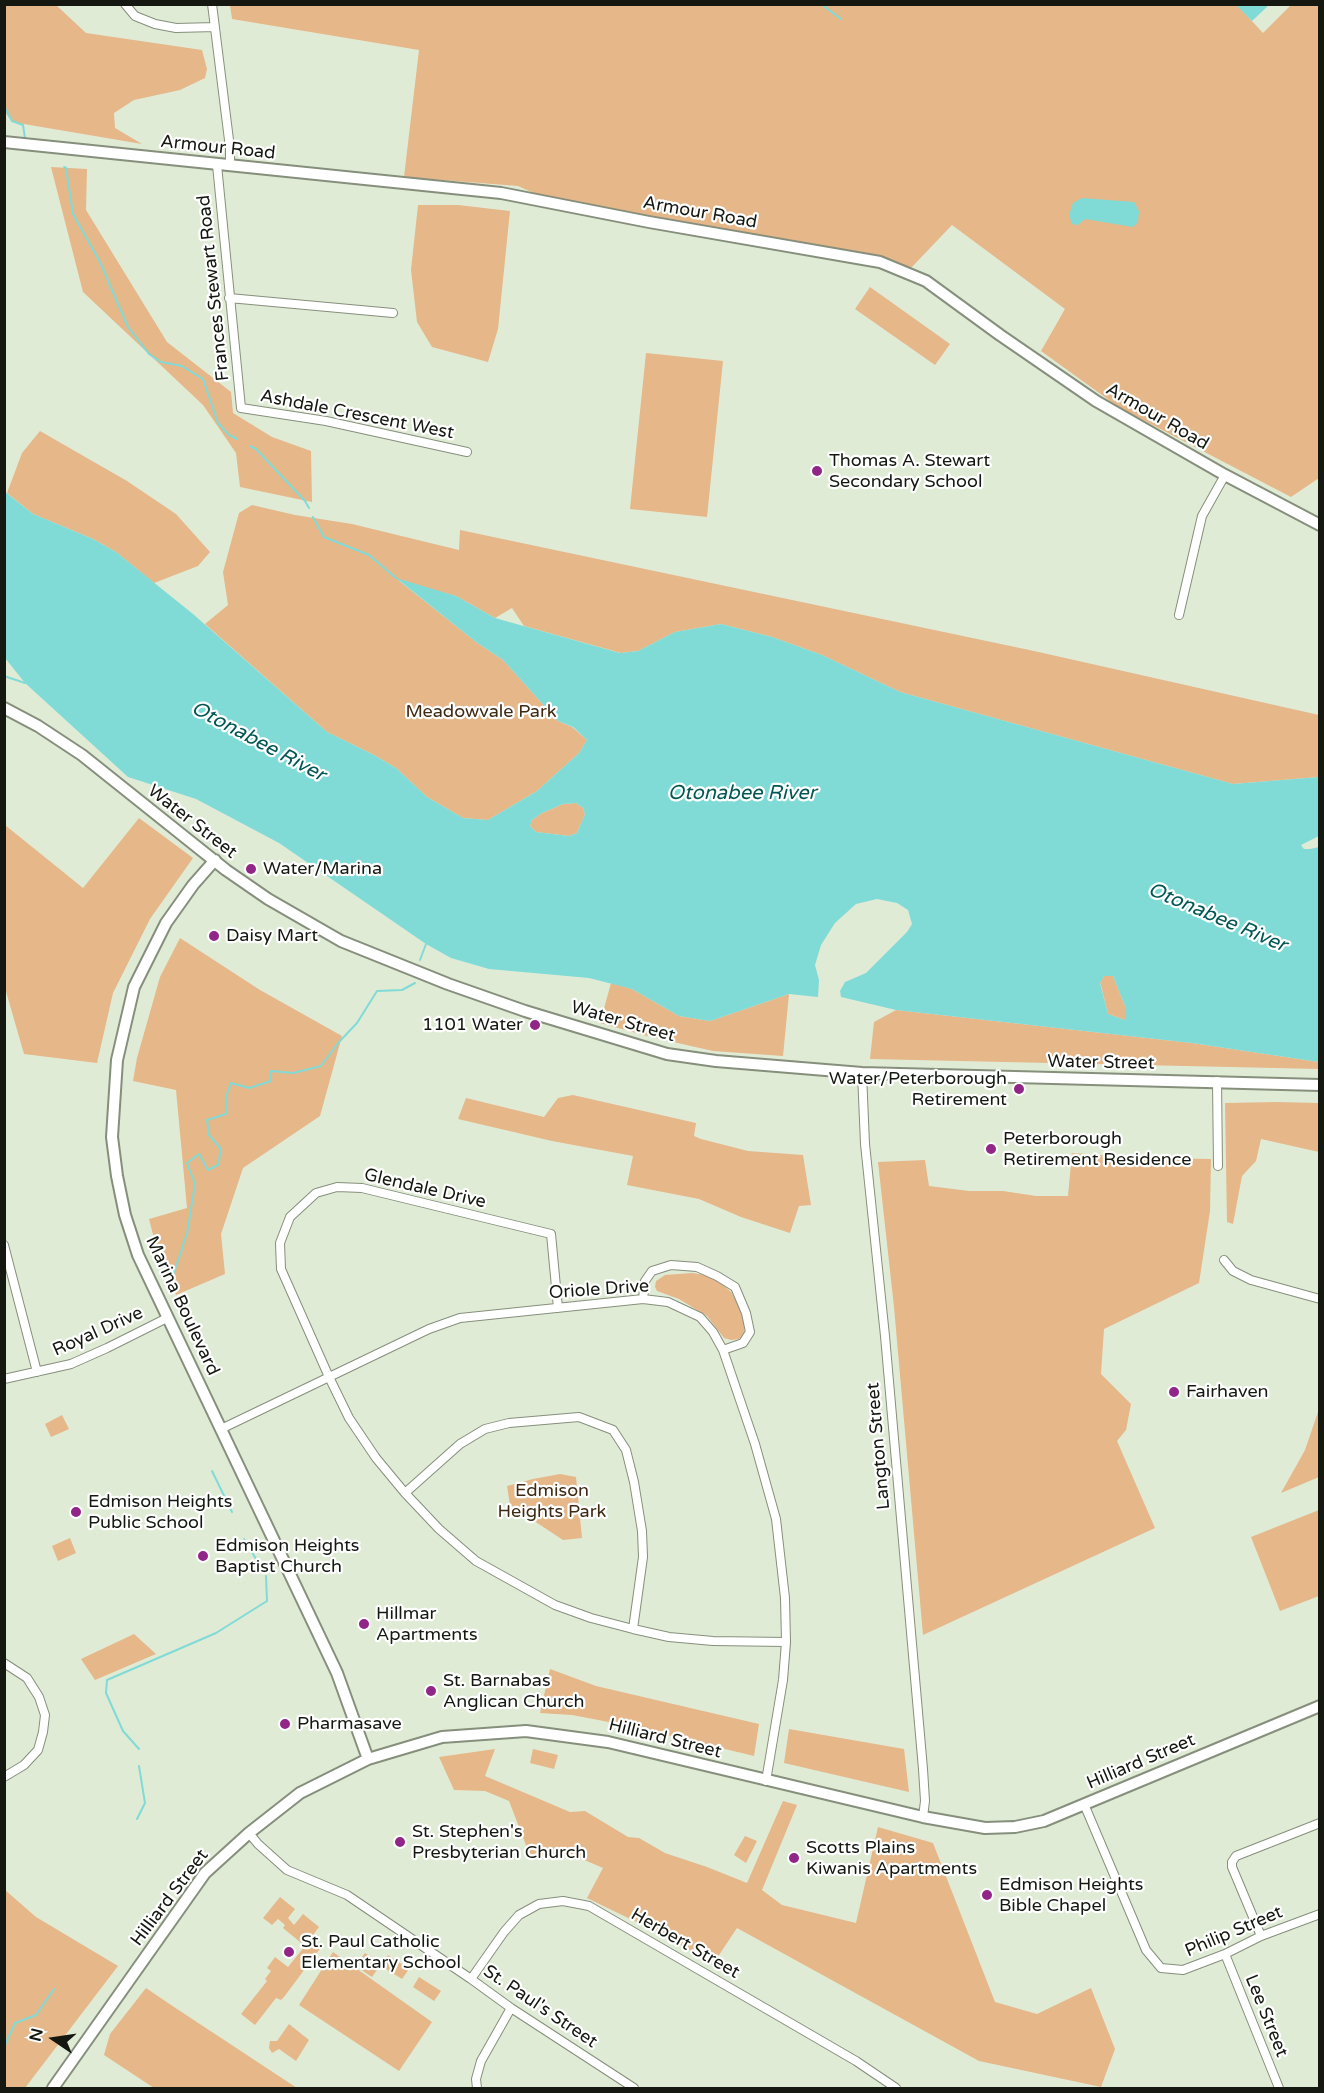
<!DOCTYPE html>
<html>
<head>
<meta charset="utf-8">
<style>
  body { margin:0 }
  #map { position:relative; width:1324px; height:2093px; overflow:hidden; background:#e0ebd6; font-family:"Varela Round",sans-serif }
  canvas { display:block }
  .frame { position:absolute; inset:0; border:6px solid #141810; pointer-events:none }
  .north { position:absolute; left:24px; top:2009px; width:60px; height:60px; -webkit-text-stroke:4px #fff; paint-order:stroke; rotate:283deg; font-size:16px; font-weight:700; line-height:24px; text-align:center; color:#141810 }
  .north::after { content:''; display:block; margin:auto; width:21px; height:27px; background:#141810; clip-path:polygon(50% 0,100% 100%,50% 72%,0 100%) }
</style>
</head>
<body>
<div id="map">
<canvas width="1324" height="2093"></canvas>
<div class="frame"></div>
<div class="north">N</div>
</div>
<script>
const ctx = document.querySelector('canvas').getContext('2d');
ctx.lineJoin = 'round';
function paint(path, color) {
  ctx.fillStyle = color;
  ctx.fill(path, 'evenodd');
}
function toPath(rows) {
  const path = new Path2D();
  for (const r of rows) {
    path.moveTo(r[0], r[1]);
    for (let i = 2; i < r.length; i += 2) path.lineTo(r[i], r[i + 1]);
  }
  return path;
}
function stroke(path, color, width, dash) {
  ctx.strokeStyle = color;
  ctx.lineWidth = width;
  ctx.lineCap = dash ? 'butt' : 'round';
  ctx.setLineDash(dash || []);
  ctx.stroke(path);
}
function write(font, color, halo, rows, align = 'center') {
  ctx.font = font + ' "Varela Round",sans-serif';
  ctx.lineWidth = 4.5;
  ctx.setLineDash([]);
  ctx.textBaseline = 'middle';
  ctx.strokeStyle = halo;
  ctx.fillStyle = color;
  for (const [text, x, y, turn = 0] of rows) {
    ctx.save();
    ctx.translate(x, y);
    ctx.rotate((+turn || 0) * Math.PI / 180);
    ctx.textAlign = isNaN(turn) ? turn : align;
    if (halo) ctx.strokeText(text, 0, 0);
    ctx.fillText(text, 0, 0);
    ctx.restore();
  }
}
paint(toPath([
  [1236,4,1263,33,1291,5,1319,5,1319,478,1291,497,1120,408,1041,351,1065,309,952,225,910,269,540,196,518,186,404,177,419,50,232,19,230,5],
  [4,5,56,5,86,33,202,50,207,69,205,78,180,90,134,100,114,113,115,128,142,144,12,122,5,112],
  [51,167,87,169,86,210,167,342,231,392,233,413,272,437,311,451,312,502,240,487,236,453,203,405,83,292],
  [418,205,458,205,510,211,498,329,488,362,432,347,417,322,411,270],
  [870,287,950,344,935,365,855,309],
  [646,353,723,361,707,517,630,509],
  [40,431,127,481,176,514,210,552,198,566,154,583,116,552,93,539,33,514,7,493,22,453],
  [252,505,295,515,352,524,459,550,460,530,1034,651,1319,715,1319,777,1233,784,900,692,822,655,772,637,721,624,675,632,638,651,621,653,524,626,512,608,495,618,456,596,398,580,476,642,503,660,558,721,572,727,587,740,579,753,537,791,488,820,463,818,427,797,396,768,374,755,327,732,205,624,228,605,223,572,239,513],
  [576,803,583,808,585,814,577,833,569,836,536,832,530,826,532,820,542,813,563,804],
  [139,818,193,858,150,919,113,993,97,1063,24,1054,5,988,5,825,83,888],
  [180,938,260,990,342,1036,320,1116,243,1168,221,1234,225,1274,176,1295,156,1246,149,1219,187,1208,176,1090,133,1081,137,1058,160,977],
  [1104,976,1113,976,1125,1006,1125,1020,1108,1014,1100,982],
  [611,983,632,989,679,1016,710,1021,789,994,783,1056,713,1051,647,1036,600,1023],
  [896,1010,1192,1043,1319,1062,1320,1069,870,1059,874,1022],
  [573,1095,696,1123,694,1136,701,1139,748,1151,803,1155,811,1205,799,1206,790,1233,741,1217,699,1199,627,1185,633,1156,552,1141,458,1119,466,1098,544,1117,558,1098],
  [1277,1102,1319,1103,1319,1152,1261,1139,1256,1161,1242,1176,1233,1224,1227,1222,1225,1103],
  [1072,1153,1144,1158,1211,1159,1210,1211,1199,1283,1104,1329,1101,1374,1131,1404,1126,1430,1117,1441,1155,1528,923,1635,894,1307,878,1162,925,1160,929,1186,969,1191,1003,1191,1036,1196,1068,1196],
  [692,1273,706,1275,721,1283,731,1292,739,1306,745,1326,744,1335,739,1339,731,1340,724,1338,707,1316,679,1299,657,1291,655,1287,656,1281,665,1275],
  [1319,1409,1319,1477,1281,1493,1305,1450],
  [62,1415,69,1429,51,1437,45,1424],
  [560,1474,576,1477,582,1538,563,1540,510,1505,507,1486,533,1479],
  [1319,1510,1319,1596,1280,1611,1251,1537],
  [70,1538,76,1553,58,1561,52,1546],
  [134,1634,156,1654,95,1680,81,1659],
  [550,1669,596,1686,759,1724,754,1756,630,1726,572,1715,540,1713],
  [789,1729,904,1749,909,1792,784,1763],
  [495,1749,485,1776,570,1812,585,1811,628,1837,639,1838,665,1853,707,1867,747,1883,783,1801,797,1805,762,1890,782,1905,856,1923,878,1827,933,1843,995,2002,1037,2014,1091,1988,1115,2049,1101,2087,979,2061,737,1928,713,1964,661,1934,587,1898,603,1868,566,1852,531,1858,509,1801,485,1791,454,1790,439,1757],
  [533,1749,558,1755,554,1769,530,1763],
  [745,1836,757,1841,746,1863,734,1855],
  [5,1890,36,1917,118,1966,25,2088,5,2088],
  [280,1897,295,1909,288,1918,294,1925,303,1914,319,1927,311,1938,322,1946,284,1997,281,2000,276,1998,255,2025,241,2014,267,1981,265,1979,271,1971,267,1968,275,1957,288,1967,305,1946,283,1928,285,1925,278,1919,272,1925,263,1918],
  [333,1952,432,2022,399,2071,299,2005],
  [365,1953,381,1964,372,1977,360,1969,359,1961],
  [388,1955,409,1969,402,1979,381,1966],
  [419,1977,441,1991,434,2001,413,1987],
  [146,1988,171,2005,297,2088,154,2088,104,2055,110,2034],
  [289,2024,309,2040,296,2061,279,2049,272,2053,269,2048,270,2041,277,2041]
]), '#e5b789');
paint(toPath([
  [1236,5,1269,5,1252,21],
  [1082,198,1134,202,1139,211,1138,222,1133,227,1085,219,1078,225,1072,224,1069,215,1073,203],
  [4,491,33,514,93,539,116,552,193,614,327,732,374,755,396,768,427,797,463,818,488,820,537,791,579,753,587,740,573,727,558,721,503,660,476,642,396,578,456,596,495,618,620,653,638,651,675,632,721,624,772,637,822,655,900,692,1233,784,1319,777,1319,836,1301,845,1304,849,1310,849,1319,847,1319,1062,1192,1043,896,1010,841,997,840,991,845,982,866,973,907,932,912,924,908,910,897,903,877,899,856,904,835,923,821,945,815,965,819,980,818,997,789,994,710,1021,679,1016,632,989,589,978,489,969,451,958,426,944,279,843,196,799,128,777,25,683,5,658],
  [576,803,583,808,585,814,577,833,569,836,536,832,530,826,532,820,542,813,563,804],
  [1104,976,1113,976,1125,1006,1125,1020,1108,1014,1100,983]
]), '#80dbd7');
stroke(toPath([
  [821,4,841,19],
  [4,106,12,121,23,125,25,138],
  [64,167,66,168,73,214,100,262,128,327,149,354,161,362,182,366,203,379,218,423,229,435,237,439],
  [250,446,256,449,305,501,309,508],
  [313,517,324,537,369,555,396,578],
  [4,676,25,683],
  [420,960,426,944],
  [173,1275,187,1234,195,1184,187,1163,199,1154,208,1170,218,1165,221,1149,209,1135,207,1120,226,1114,227,1094,231,1083,249,1088,271,1081,271,1071,293,1073,321,1066,339,1042,357,1023,377,991,402,990,415,983],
  [212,1471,232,1512],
  [244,1539,259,1564],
  [139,1749,123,1731,106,1693,107,1680,216,1633,267,1601,266,1576],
  [137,1819,145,1803,139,1766],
  [4,2047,15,2023,36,2015,54,1989]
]), '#80dbd7', 2);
const street = toPath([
  [125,4,135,16,155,24,176,28,215,27],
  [212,4,230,148,230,166],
  [217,165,241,408,326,421,467,452],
  [229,298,393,313],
  [1179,615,1202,516,1225,475],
  [862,1073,865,1144,885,1336,923,1769,925,1801,923,1817],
  [1217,1081,1218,1166],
  [4,1245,37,1372],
  [1224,1260,1233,1271,1251,1280,1320,1299],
  [643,1299,645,1281,652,1271,671,1265,697,1267,717,1276,735,1287,746,1313,750,1332,743,1343,723,1350],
  [558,1308,551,1234,362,1188,337,1187,316,1193,290,1217,280,1243,281,1269,329,1377,349,1418,376,1458,405,1493,439,1529,476,1561,555,1605,591,1618,633,1629,669,1637,713,1641,786,1642],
  [4,1379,71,1364,107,1348,167,1318],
  [221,1429,429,1329,460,1318,643,1299,668,1302,700,1317,713,1332,723,1350,755,1444,776,1519,785,1598,786,1642,783,1680,766,1781],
  [405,1493,460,1444,485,1429,509,1423,579,1417,613,1430,626,1450,634,1482,642,1531,643,1557,633,1629],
  [4,1663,27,1678,39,1697,45,1715,43,1732,38,1750,24,1765,4,1777],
  [1084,1804,1146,1950,1161,1968,1183,1970,1225,1954,1261,1936,1320,1914],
  [249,1833,258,1844,287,1870,347,1895,471,1979,511,2008,634,2088],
  [1261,1936,1232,1867,1232,1862,1236,1856,1320,1823],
  [1225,1954,1279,2088],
  [471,1979,504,1932,519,1915,539,1904,563,1901,589,1906,856,2061,896,2088],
  [477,2088,476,2079,481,2061,511,2008]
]);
const secondary = toPath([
  [4,142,501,193,649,222,880,262,926,281,1000,335,1096,401,1225,475,1320,525],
  [4,708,38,726,82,755,226,870,268,899,341,941,448,984,525,1011,667,1054,716,1061,862,1073,1320,1085],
  [215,860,193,885,166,923,134,987,117,1060,112,1137,117,1176,125,1215,138,1255,337,1673,368,1759],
  [53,2088,205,1873,249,1833,300,1793,368,1759,442,1737,526,1731,608,1742,923,1817,985,1828,1015,1827,1044,1821,1320,1706]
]);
stroke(street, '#868f7c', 10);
stroke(secondary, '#868f7c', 14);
stroke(street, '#fff', 8);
stroke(secondary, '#fff', 10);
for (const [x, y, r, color] of [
  [817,471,6,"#922688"],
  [251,869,6,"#922688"],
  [214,936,6,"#922688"],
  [535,1025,6,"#922688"],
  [1019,1089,6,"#922688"],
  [991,1149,6,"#922688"],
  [1174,1392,6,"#922688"],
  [76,1512,6,"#922688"],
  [203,1556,6,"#922688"],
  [364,1624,6,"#922688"],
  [431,1691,6,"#922688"],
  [285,1724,6,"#922688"],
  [400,1842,6,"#922688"],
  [794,1858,6,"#922688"],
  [987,1895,6,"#922688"],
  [289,1952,6,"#922688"]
]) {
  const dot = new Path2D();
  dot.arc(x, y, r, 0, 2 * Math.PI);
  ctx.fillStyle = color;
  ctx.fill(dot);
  stroke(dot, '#fff', 2);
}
write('18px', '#141810', '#fff', [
  ["Armour Road",218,148,6],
  ["Armour Road",700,213,10],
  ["Frances Stewart Road",214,288,-96],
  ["Ashdale Crescent West",357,415,11],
  ["Armour Road",1157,417,30],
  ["Water Street",192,822,38],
  ["Water Street",623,1022,16],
  ["Water Street",1101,1063,1],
  ["Glendale Drive",425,1189,13],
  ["Oriole Drive",599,1290,-4],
  ["Marina Boulevard",182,1306,65],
  ["Royal Drive",98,1332,-24],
  ["Langton Street",879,1446,-95],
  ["Hilliard Street",665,1739,14],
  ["Hilliard Street",1141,1762,-23],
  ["Hilliard Street",170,1898,-53],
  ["Philip Street",1234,1932,-23],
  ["Herbert Street",685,1944,30],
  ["St. Paul's Street",540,2007,34],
  ["Lee Street",1266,2016,68]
]);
write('18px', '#141810', '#fff', [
  ["Thomas A. Stewart",829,461],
  ["Secondary School",829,482],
  ["Water/Marina",263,869],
  ["Daisy Mart",226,936],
  ["1101 Water",523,1025,"right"],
  ["Water/Peterborough",1007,1079,"right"],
  ["Retirement",1007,1100,"right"],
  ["Peterborough",1003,1139],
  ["Retirement Residence",1003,1160],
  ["Fairhaven",1186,1392],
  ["Edmison Heights",88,1502],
  ["Public School",88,1523],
  ["Edmison Heights",215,1546],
  ["Baptist Church",215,1567],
  ["Hillmar",376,1614],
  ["Apartments",376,1635],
  ["St. Barnabas",443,1681],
  ["Anglican Church",443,1702],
  ["Pharmasave",297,1724],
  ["St. Stephen's",412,1832],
  ["Presbyterian Church",412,1853],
  ["Scotts Plains",806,1848],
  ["Kiwanis Apartments",806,1869],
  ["Edmison Heights",999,1885],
  ["Bible Chapel",999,1906],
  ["St. Paul Catholic",301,1942],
  ["Elementary School",301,1963]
], 'left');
write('18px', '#3e2912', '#fff', [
  ["Meadowvale Park",481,712],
  ["Edmison",552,1491],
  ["Heights Park",552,1512]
]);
write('italic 20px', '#025755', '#fff', [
  ["Otonabee River",258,742,28],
  ["Otonabee River",742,794],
  ["Otonabee River",1217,918,23]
]);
</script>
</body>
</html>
